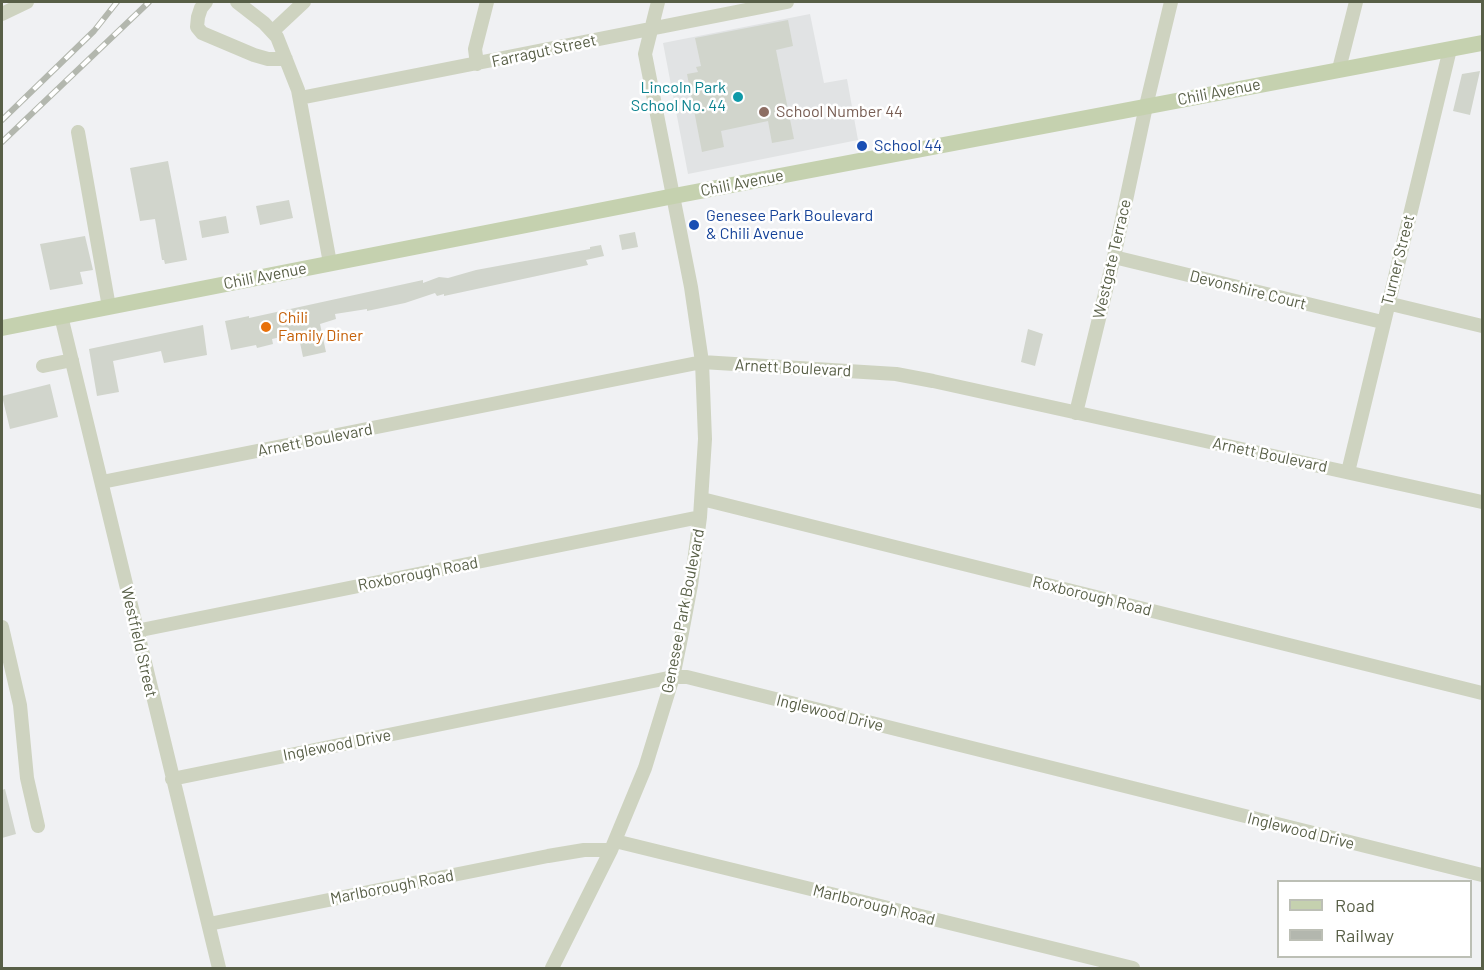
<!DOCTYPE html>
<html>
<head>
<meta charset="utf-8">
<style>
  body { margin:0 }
  #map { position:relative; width:1484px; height:970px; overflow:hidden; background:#f0f1f3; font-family:Barlow,sans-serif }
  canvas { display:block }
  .frame { position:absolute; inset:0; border:3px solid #585f47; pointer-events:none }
  .legend { position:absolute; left:1277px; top:880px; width:195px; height:78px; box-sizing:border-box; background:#fff; border:2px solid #bcbfb5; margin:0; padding:8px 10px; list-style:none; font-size:18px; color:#585f47 }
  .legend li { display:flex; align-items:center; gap:12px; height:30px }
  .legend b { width:30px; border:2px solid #bcbfb5 }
</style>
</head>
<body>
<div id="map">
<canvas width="1484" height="970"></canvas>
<div class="frame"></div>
<ul class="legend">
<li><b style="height:8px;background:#c5d1af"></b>Road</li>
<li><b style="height:8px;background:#b3b7ae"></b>Railway</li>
</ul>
</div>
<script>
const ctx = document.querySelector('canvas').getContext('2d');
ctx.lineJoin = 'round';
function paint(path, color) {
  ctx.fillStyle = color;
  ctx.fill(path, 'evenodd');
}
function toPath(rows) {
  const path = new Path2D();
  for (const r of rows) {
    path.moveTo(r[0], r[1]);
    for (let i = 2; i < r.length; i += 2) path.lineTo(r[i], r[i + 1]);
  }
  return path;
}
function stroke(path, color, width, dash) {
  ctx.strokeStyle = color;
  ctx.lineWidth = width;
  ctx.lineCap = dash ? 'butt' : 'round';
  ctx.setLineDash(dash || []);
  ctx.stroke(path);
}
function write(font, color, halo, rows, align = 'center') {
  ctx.font = font + ' Barlow,sans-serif';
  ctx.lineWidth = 5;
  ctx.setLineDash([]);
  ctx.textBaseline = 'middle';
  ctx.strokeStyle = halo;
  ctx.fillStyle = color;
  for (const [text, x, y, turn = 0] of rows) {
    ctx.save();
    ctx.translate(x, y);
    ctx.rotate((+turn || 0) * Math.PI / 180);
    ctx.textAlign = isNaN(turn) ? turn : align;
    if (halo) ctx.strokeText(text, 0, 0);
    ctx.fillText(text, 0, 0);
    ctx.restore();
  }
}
paint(toPath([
  [810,14,824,83,847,79,858,140,688,174,663,43]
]), '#e1e3e4');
paint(toPath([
  [788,20,793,46,776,50,794,139,772,143,768,121,721,131,724,147,702,152,687,74,698,72,696,67,701,66,695,38],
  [1480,71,1470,115,1453,111,1462,74],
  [168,161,187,260,165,264,164,260,162,260,155,219,140,221,130,168],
  [289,200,293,218,260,225,256,206],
  [226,216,229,233,202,238,199,221],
  [635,232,638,247,622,250,619,235],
  [85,236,93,270,80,272,83,284,50,290,40,244],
  [601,245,604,256,586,260,588,265,444,296,444,294,437,296,435,293,405,303,367,311,367,309,335,314,336,319,320,324,326,352,303,357,298,333,272,339,273,344,257,348,256,345,231,350,225,321,249,316,249,318,423,280,423,283,439,277,448,278,476,270,590,249,590,247],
  [203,325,207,355,164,363,161,351,113,361,119,392,97,396,89,349],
  [1028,329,1043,334,1035,366,1021,362],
  [50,384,58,417,10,429,2,396],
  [5,789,16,834,2,838,2,790]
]), '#d1d5cc');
stroke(toPath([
  [206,2,201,8,198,17,197,27,202,33,254,55,268,59,286,59],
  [237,2,264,23,277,37,298,90,330,263],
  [2,14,27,2],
  [273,31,304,2],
  [477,64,475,49,487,2],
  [1339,69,1356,2],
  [300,98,787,2],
  [78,132,109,307],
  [1114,257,1382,322],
  [1387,303,1482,326],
  [61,316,219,968],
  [43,366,72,360],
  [1076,413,1114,257,1146,106,1171,2],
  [1348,472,1450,49],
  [102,482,702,362,896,374,933,381,1482,502],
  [702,499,1482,693],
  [2,627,20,705,27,778,38,826],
  [136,631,700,517],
  [172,779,673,677,687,677,1482,875],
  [615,841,1133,968],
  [209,924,548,856,584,850,611,850],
  [552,968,611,850,645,768,673,677,681,638,691,585,700,517,705,439,702,362,691,287,645,54,658,2]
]), '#ced3c0', 14);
stroke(toPath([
  [2,328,674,196,1482,43]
]), '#c5d1af', 16);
const rail = toPath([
  [2,120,94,31,117,2],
  [2,142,149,2]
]);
stroke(rail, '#b3b7ae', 6);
stroke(rail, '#fff', 4, [11]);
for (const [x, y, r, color] of [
  [738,97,6,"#0f9aa8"],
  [764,112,6,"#8d6e63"],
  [862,146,6,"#1a4fb4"],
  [694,225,6,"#1a4fb4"],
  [266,327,6,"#e8710a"]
]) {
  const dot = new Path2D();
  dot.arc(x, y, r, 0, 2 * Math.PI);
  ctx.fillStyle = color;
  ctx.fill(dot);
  stroke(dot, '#fff', 2);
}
write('16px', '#585f47', '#fff', [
  ["Farragut Street",544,51,-12],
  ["Chili Avenue",1219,92,-11],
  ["Chili Avenue",742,183,-11],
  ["Westgate Terrace",1112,259,-77],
  ["Turner Street",1398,260,-76],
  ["Chili Avenue",265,276,-11],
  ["Devonshire Court",1248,290,14],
  ["Arnett Boulevard",793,368,3],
  ["Arnett Boulevard",315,440,-11],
  ["Arnett Boulevard",1270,455,12],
  ["Roxborough Road",418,574,-11],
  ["Roxborough Road",1092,596,14],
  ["Genesee Park Boulevard",683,611,-79],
  ["Westfield Street",139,642,77],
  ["Inglewood Drive",830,713,14],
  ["Inglewood Drive",337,745,-11],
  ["Inglewood Drive",1301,831,14],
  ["Marlborough Road",392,887,-11],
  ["Marlborough Road",874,905,14]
]);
write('16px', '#0d838f', '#fff', [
  ["Lincoln Park",726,88],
  ["School No. 44",726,106]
], 'right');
write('16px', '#785e54', '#fff', [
  ["School Number 44",776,112]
], 'left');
write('16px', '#164399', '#fff', [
  ["School 44",874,146],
  ["Genesee Park Boulevard",706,216],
  ["& Chili Avenue",706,234]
], 'left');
write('16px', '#c56008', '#fff', [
  ["Chili",278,318],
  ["Family Diner",278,336]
], 'left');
</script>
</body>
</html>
